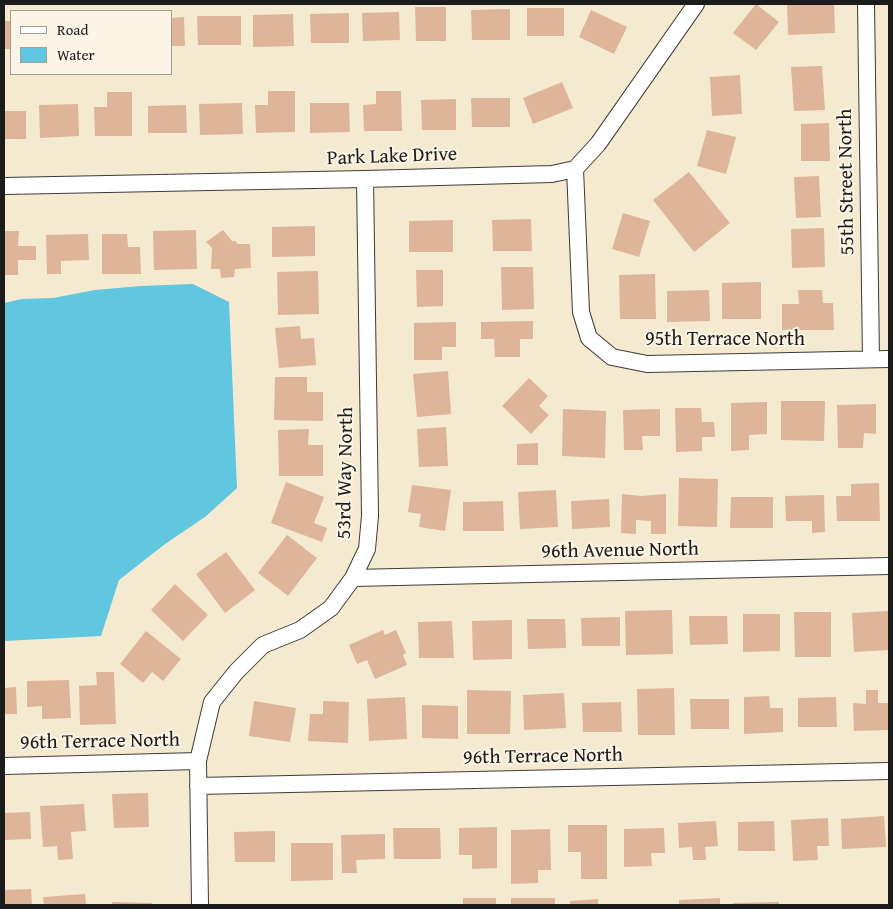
<!DOCTYPE html>
<html>
<head>
<meta charset="utf-8">
<style>
  body { margin:0 }
  #map { position:relative; width:893px; height:909px; overflow:hidden; background:#f4ead0; font-family:"Gentium Book Plus",serif }
  canvas { display:block }
  .frame { position:absolute; inset:0; border:5px solid #1c1c1c; pointer-events:none }
  .legend { position:absolute; left:10px; top:10px; width:162px; height:65px; box-sizing:border-box; background:#fcf5e5; border:1px solid #a29e95; margin:0; padding:6px 9px; list-style:none; font-size:15px; color:#1c1c1c }
  .legend li { display:flex; align-items:center; gap:10px; height:25px }
  .legend b { width:25px; border:1px solid #a29e95 }
</style>
</head>
<body>
<div id="map">
<canvas width="893" height="909"></canvas>
<div class="frame"></div>
<ul class="legend">
<li><b style="height:6px;background:#fff"></b>Road</li>
<li><b style="height:14px;background:#61c6df"></b>Water</li>
</ul>
</div>
<script>
const ctx = document.querySelector('canvas').getContext('2d');
ctx.lineJoin = 'round';
function paint(path, color) {
  ctx.fillStyle = color;
  ctx.fill(path, 'evenodd');
}
function toPath(rows) {
  const path = new Path2D();
  for (const r of rows) {
    path.moveTo(r[0], r[1]);
    for (let i = 2; i < r.length; i += 2) path.lineTo(r[i], r[i + 1]);
  }
  return path;
}
function stroke(path, color, width, dash) {
  ctx.strokeStyle = color;
  ctx.lineWidth = width;
  ctx.lineCap = dash ? 'butt' : 'round';
  ctx.setLineDash(dash || []);
  ctx.stroke(path);
}
function write(font, color, halo, rows, align = 'center') {
  ctx.font = font + ' "Gentium Book Plus",serif';
  ctx.lineWidth = 4;
  ctx.setLineDash([]);
  ctx.textBaseline = 'middle';
  ctx.strokeStyle = halo;
  ctx.fillStyle = color;
  for (const [text, x, y, turn = 0] of rows) {
    ctx.save();
    ctx.translate(x, y);
    ctx.rotate((+turn || 0) * Math.PI / 180);
    ctx.textAlign = isNaN(turn) ? turn : align;
    if (halo) ctx.strokeText(text, 0, 0);
    ctx.fillText(text, 0, 0);
    ctx.restore();
  }
}
paint(toPath([
  [193,284,229,302,237,488,205,517,165,544,119,580,101,636,4,641,4,303,22,299,53,298,95,290,141,286]
]), '#61c6df');
paint(toPath([
  [756,4,779,22,756,50,733,33],
  [787,4,834,4,835,33,788,35],
  [415,7,446,7,446,41,416,41],
  [527,8,564,8,564,36,527,36],
  [510,9,510,40,472,40,471,10],
  [591,10,627,27,614,54,579,37],
  [399,12,400,40,363,41,362,13],
  [349,13,349,43,311,43,310,14],
  [293,14,294,46,253,47,253,15],
  [197,16,241,16,241,45,198,45],
  [184,17,185,46,171,46,171,18],
  [4,21,11,21,11,49,4,49],
  [822,66,825,110,794,111,791,67],
  [740,75,742,114,712,116,710,77],
  [562,82,573,108,533,124,523,98],
  [268,91,295,91,295,132,256,133,255,105,268,105],
  [376,91,401,91,402,131,364,131,363,105,376,104],
  [107,92,132,92,132,136,95,136,94,107,107,107],
  [471,98,510,98,510,127,472,127],
  [456,99,456,130,422,130,421,100],
  [242,103,243,134,200,135,199,104],
  [310,103,349,103,350,132,310,133],
  [78,104,79,136,40,138,39,105],
  [186,105,187,133,148,133,148,106],
  [4,111,26,111,26,139,4,139],
  [829,123,830,161,801,161,801,124],
  [707,130,736,137,726,174,697,166],
  [689,172,730,223,694,252,653,200],
  [819,176,821,217,796,218,794,177],
  [623,213,650,221,639,257,612,249],
  [531,219,532,251,493,251,492,220],
  [453,220,453,252,409,252,409,221],
  [315,226,315,256,272,257,272,227],
  [824,228,825,267,792,268,791,229],
  [196,230,197,269,154,270,153,231],
  [223,230,232,241,236,241,237,244,250,244,251,268,235,269,234,277,221,278,220,269,211,269,212,248,206,242],
  [4,231,19,231,18,246,36,246,36,260,18,260,18,275,4,275],
  [88,234,89,260,61,261,61,274,47,274,46,235],
  [102,234,127,234,128,247,140,247,141,274,102,274],
  [501,267,533,267,534,309,502,310],
  [416,270,443,270,443,306,417,307],
  [318,271,319,314,278,315,277,272],
  [655,274,656,319,620,319,619,275],
  [761,282,761,319,722,319,722,283],
  [709,290,710,321,667,322,667,291],
  [798,290,822,290,823,303,833,303,834,330,782,330,782,304,799,304],
  [533,321,533,339,520,339,520,357,495,357,494,339,481,339,481,322],
  [456,322,456,347,442,347,442,360,414,360,414,323],
  [300,326,301,339,314,338,316,365,279,368,275,328],
  [448,371,451,414,417,417,413,374],
  [275,377,307,377,307,392,323,392,323,421,274,420],
  [529,378,548,396,539,406,549,415,531,434,502,406],
  [781,401,825,401,824,441,781,440],
  [767,402,767,434,749,435,749,450,731,451,731,403],
  [876,404,876,434,864,433,863,448,838,448,837,405],
  [675,408,701,408,702,422,714,422,715,437,702,437,702,451,676,452],
  [563,409,606,411,605,458,562,456],
  [660,409,660,436,642,436,643,450,624,450,623,410],
  [446,427,448,466,419,467,417,429],
  [309,429,308,445,323,445,323,476,279,476,278,430],
  [538,443,538,465,517,465,517,444],
  [679,478,718,479,717,527,678,526],
  [286,482,324,497,314,523,327,528,322,542,271,523],
  [879,483,880,521,837,521,836,496,851,496,851,484],
  [412,485,451,490,445,531,419,527,421,514,408,512],
  [556,490,558,527,520,529,518,492],
  [622,494,641,496,666,494,666,534,651,534,651,521,636,520,636,534,621,533],
  [824,495,825,532,812,533,812,521,786,521,785,496],
  [731,497,773,497,773,528,730,528],
  [609,499,610,527,572,529,571,501],
  [503,501,504,531,463,531,463,502],
  [287,535,317,558,288,596,258,573],
  [226,552,255,590,225,613,196,574],
  [175,584,208,615,183,641,151,610],
  [672,610,673,654,626,655,625,611],
  [888,611,889,650,854,652,852,613],
  [794,612,831,612,831,657,795,657],
  [743,614,780,614,780,651,743,652],
  [689,616,727,616,728,644,690,645],
  [620,617,620,646,582,646,581,618],
  [527,619,565,619,566,648,528,649],
  [512,620,512,659,473,660,472,621],
  [452,621,454,658,419,658,418,622],
  [383,630,385,635,396,630,406,653,403,655,407,665,375,679,367,660,357,664,349,645],
  [146,631,181,659,163,681,152,672,143,683,120,664],
  [96,672,114,672,116,724,80,725,79,686,97,685],
  [69,680,71,718,42,719,42,706,27,707,27,681],
  [16,687,17,714,4,714,4,688],
  [674,688,675,735,638,735,637,689],
  [467,690,511,691,510,734,467,734],
  [866,690,878,690,878,703,889,703,889,730,854,731,853,703,866,704],
  [564,693,566,728,524,730,523,695],
  [769,696,770,708,783,708,783,732,744,734,744,697],
  [405,697,407,739,369,741,367,699],
  [836,697,837,727,798,727,798,698],
  [690,699,729,699,729,729,691,729],
  [254,701,296,708,290,742,249,736],
  [323,701,349,702,348,743,308,741,310,714,323,714],
  [621,702,622,732,583,732,582,703],
  [422,705,458,706,458,739,422,738],
  [148,793,149,827,114,828,112,794],
  [84,804,86,831,71,832,73,859,58,860,57,846,43,847,40,806],
  [30,812,31,839,4,840,4,813],
  [884,816,886,847,842,849,841,819],
  [828,818,829,846,817,846,818,860,793,861,791,820],
  [716,821,718,846,705,847,706,860,693,860,692,847,679,848,678,823],
  [774,821,775,851,738,851,738,822],
  [568,825,607,825,607,879,581,879,581,852,568,852],
  [497,827,497,868,472,869,472,855,459,855,459,828],
  [393,828,440,828,441,859,394,859],
  [664,828,665,853,651,853,652,866,624,867,624,829],
  [550,829,551,870,538,870,538,883,511,884,511,830],
  [275,831,275,862,235,862,234,832],
  [385,834,385,859,356,860,357,873,342,873,341,835],
  [291,843,333,843,333,880,291,881],
  [31,889,32,905,4,905,4,890],
  [85,894,86,905,44,905,43,897],
  [463,898,496,898,496,905,463,905],
  [511,898,555,898,555,905,511,905],
  [720,898,720,905,679,905,679,900],
  [598,899,598,905,570,905,570,901],
  [112,902,152,903,152,905,112,905],
  [779,902,779,905,733,905,733,903]
]), '#deb599');
const street = toPath([
  [866,4,871,359],
  [575,169,581,312,589,338,612,357,647,364,889,359],
  [4,186,365,179,552,174,575,169,598,144,696,4],
  [353,578,889,566],
  [4,766,198,761],
  [198,786,889,771],
  [200,905,198,761,212,702,236,672,263,645,300,630,331,608,353,578,367,549,370,516,365,179]
]);
stroke(street, '#3c3b37', 18);
stroke(street, '#fff', 16);
write('20px', '#1c1c1c', '#fcf5e5', [
  ["Park Lake Drive",392,157,-2],
  ["55th Street North",847,182,-91],
  ["95th Terrace North",725,340],
  ["53rd Way North",346,473,-89],
  ["96th Avenue North",620,551,-1],
  ["96th Terrace North",100,742,-1],
  ["96th Terrace North",543,757,-1]
]);
</script>
</body>
</html>
